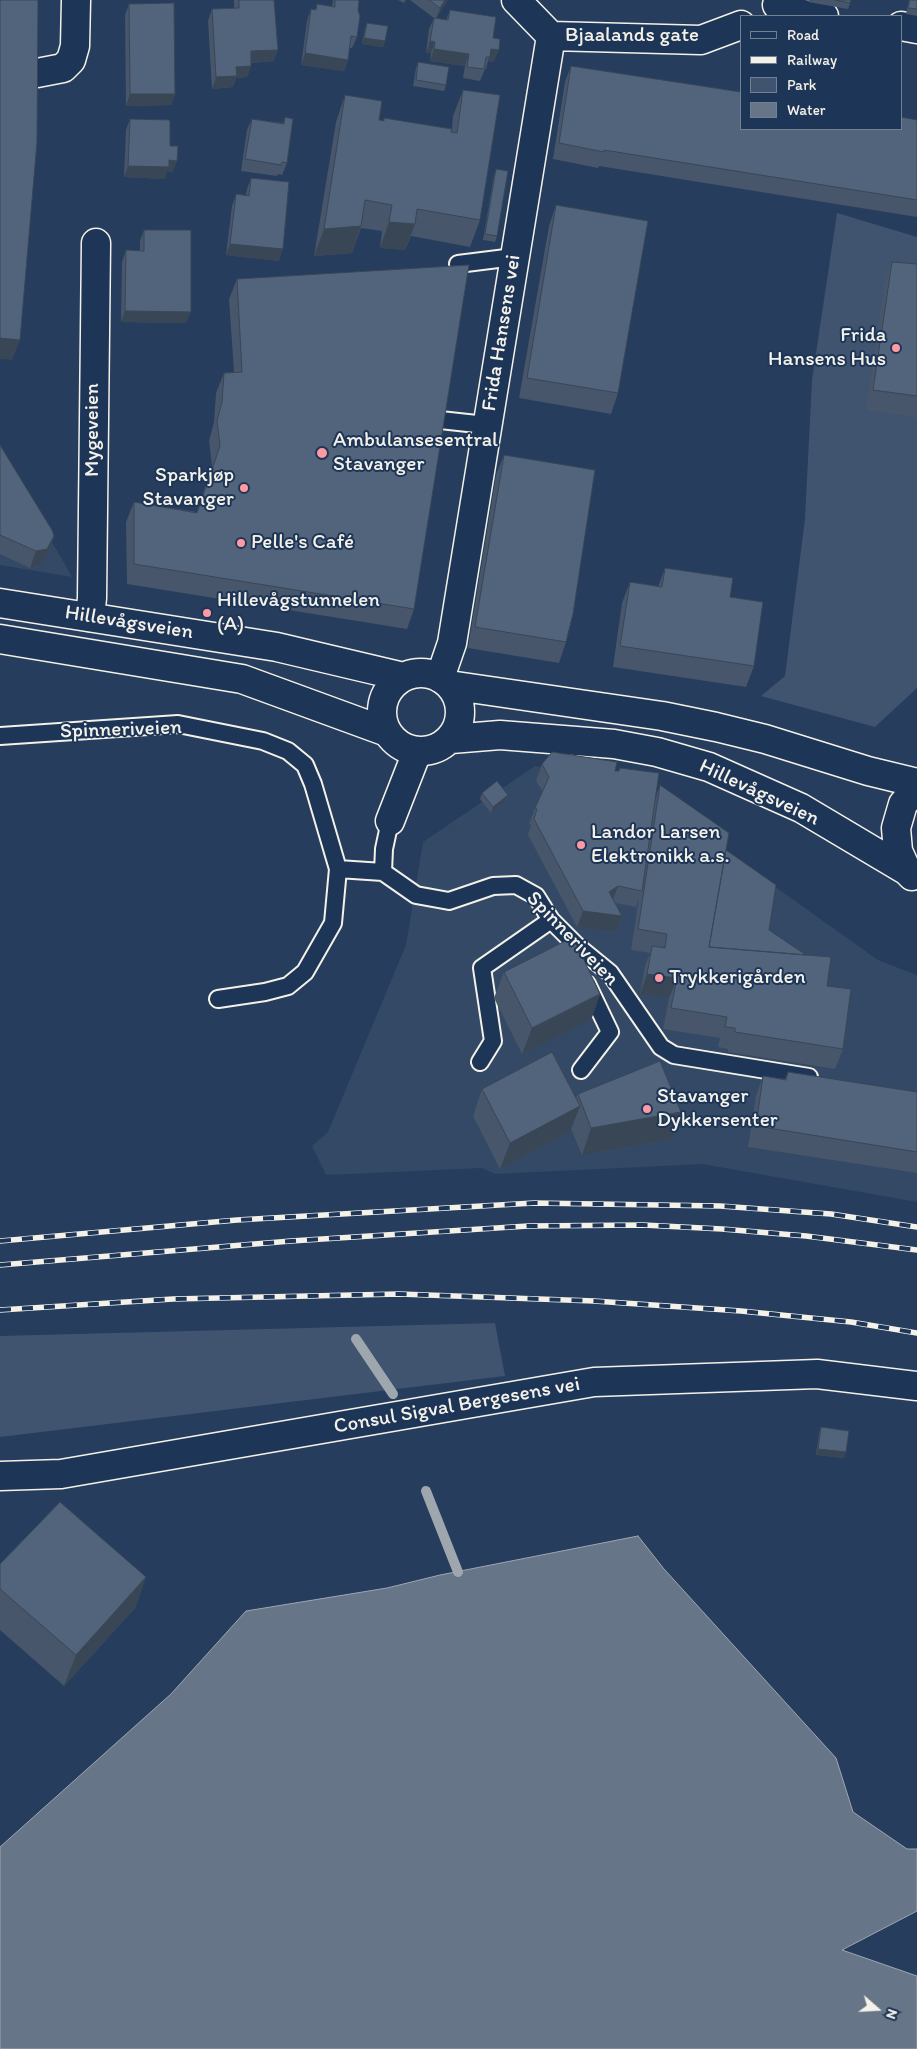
<!DOCTYPE html>
<html>
<head>
<meta charset="utf-8">
<style>
  body { margin:0 }
  #map { position:relative; width:917px; height:2049px; overflow:hidden; background:#263d5d; font-family:Itim,sans-serif }
  canvas { display:block }
  .legend { position:absolute; left:740px; top:15px; width:162px; height:115px; box-sizing:border-box; background:#1d3557; border:1px solid #738091; margin:0; padding:6px 9px; list-style:none; font-size:15px; color:#f4f1e8 }
  .legend li { display:flex; align-items:center; gap:10px; height:25px }
  .legend b { width:25px; border:1px solid #738091 }
  .north { position:absolute; left:852px; top:1984px; width:50px; height:50px; -webkit-text-stroke:4px #1d3557; paint-order:stroke; rotate:109deg; font-size:14px; font-weight:700; line-height:20px; text-align:center; color:#f4f1e8 }
  .north::after { content:''; display:block; margin:auto; width:18px; height:22px; background:#f4f1e8; clip-path:polygon(50% 0,100% 100%,50% 72%,0 100%) }
</style>
</head>
<body>
<div id="map">
<canvas width="917" height="2049"></canvas>
<ul class="legend">
<li><b style="height:6px;background:#1d3557"></b>Road</li>
<li><b style="height:6px;background:#f4f1e8"></b>Railway</li>
<li><b style="height:14px;background:#40546f"></b>Park</li>
<li><b style="height:14px;background:#677588"></b>Water</li>
</ul>
<div class="north">N</div>
</div>
<script>
const ctx = document.querySelector('canvas').getContext('2d');
ctx.lineJoin = 'round';
function paint(path, color) {
  ctx.fillStyle = color;
  ctx.fill(path, 'evenodd');
}
function toPath(rows) {
  const path = new Path2D();
  for (const r of rows) {
    if (r.length === 3) {
      path.moveTo(r[0] + r[2], r[1]);
      path.arc(r[0], r[1], r[2], 0, 2 * Math.PI);
      continue;
    }
    path.moveTo(r[0], r[1]);
    for (let i = 2; i < r.length; i += 2) path.lineTo(r[i], r[i + 1]);
  }
  return path;
}
function stroke(path, color, width, dash) {
  ctx.strokeStyle = color;
  ctx.lineWidth = width;
  ctx.lineCap = dash ? 'butt' : 'round';
  ctx.setLineDash(dash || []);
  ctx.stroke(path);
}
function write(font, color, halo, rows, align = 'center') {
  ctx.font = font + ' Itim,sans-serif';
  ctx.lineWidth = 4;
  ctx.setLineDash([]);
  ctx.textBaseline = 'middle';
  ctx.strokeStyle = halo;
  ctx.fillStyle = color;
  for (const [text, x, y, turn = 0] of rows) {
    ctx.save();
    ctx.translate(x, y);
    ctx.rotate((+turn || 0) * Math.PI / 180);
    ctx.textAlign = isNaN(turn) ? turn : align;
    if (halo) ctx.strokeText(text, 0, 0);
    ctx.fillText(text, 0, 0);
    ctx.restore();
  }
}
paint(toPath([
  [0,454,66,566,72,577,0,565],
  [535,766,655,784,656,802,878,960,917,975,917,1202,702,1164,495,1174,482,1168,326,1175,312,1146,328,1132,406,945,423,842]
]), '#334966');
paint(toPath([
  [837,213,917,237,917,688,875,727,761,696,785,676,805,519,812,380],
  [495,1323,505,1376,0,1437,0,1336]
]), '#40546f');
const water = toPath([
  [638,1536,664,1569,836,1758,853,1812,907,1849,917,1849,917,1911,842,1950,917,1976,917,2049,0,2049,0,1847,171,1694,246,1611,387,1588,440,1575,638,1536]
]);
paint(water, '#677588');
stroke(water, '#9fa7ae', 1);
stroke(toPath([
  [356,1339,393,1394],
  [426,1491,458,1572]
]), '#9fa7ae', 10);
const service = toPath([
  [458,264,514,257],
  [422,418,486,425],
  [0,736,178,724,263,741,288,751,305,765,313,784,338,869,383,872],
  [390,821,384,849,383,872,416,895,449,901,493,886,516,885,536,896,551,920,577,946,610,973,661,1047,674,1055,809,1077],
  [218,999,265,992,288,986,305,972,333,923,338,869],
  [480,1062,493,1041,482,968,551,920],
  [581,1070,610,1032,587,984]
]);
const minor = toPath([
  [516,0,551,36],
  [777,5,803,14,824,16],
  [901,26,917,29],
  [551,36,701,40,741,25],
  [37,73,63,68,71,60,75,46,76,0],
  [90,617,92,598,96,243],
  [440,678,452,643,551,36],
  [390,821,417,752]
]);
const tertiary = toPath([
  [0,1476,61,1474,594,1382,817,1374,917,1386]
]);
const primary = toPath([
  [0,603,277,647,404,677],
  [0,639,242,679,387,732],
  [421,712,39],
  [449,685,662,716,716,727,765,739,868,771,917,783],
  [451,739,500,735,614,744,657,752,709,767,801,808,907,871],
  [912,876,907,871,898,851,896,828,903,804,917,788]
]);
stroke(service, '#f4f1e8', 20);
stroke(minor, '#f4f1e8', 31);
stroke(tertiary, '#f4f1e8', 31);
stroke(primary, '#f4f1e8', 31);
stroke(service, '#1d3557', 16);
stroke(minor, '#1d3557', 28);
stroke(tertiary, '#1d3557', 28);
stroke(primary, '#1d3557', 28);
const rail = toPath([
  [0,1241,237,1220,534,1203,720,1206,831,1214,917,1227],
  [0,1265,291,1241,528,1226,643,1225,722,1229,806,1236,917,1250],
  [0,1310,173,1299,399,1294,594,1301,741,1311,851,1322,917,1333]
]);
stroke(rail, '#f4f1e8', 5.5);
stroke(rail, '#1d3557', 4, [11]);
paint(toPath([
  [234,0,274,0,274,61,251,63,251,66,247,77,236,78,233,87,212,89,208,21,212,9,234,8],
  [333,0,358,0,357,37,352,48,349,48,348,60,344,71,301,65,307,21,311,9,315,10,317,4,332,6],
  [398,0,406,0,404,3],
  [410,0,448,0,436,18,446,20,450,10,493,38,494,62,488,61,486,69,485,69,480,81,463,78,465,66,430,61,431,53,426,53,429,29,434,18],
  [809,0,851,0,848,9,808,2],
  [909,0,917,0,917,16,906,14],
  [129,4,175,94,171,105,126,106,125,15],
  [367,23,385,41,383,47,362,44,365,28],
  [418,62,446,85,444,91,413,86,416,68],
  [571,66,917,120,917,217,599,166,598,168,553,159,565,82],
  [463,90,480,220,470,247,411,236,405,250,380,248,382,231,361,228,352,253,314,256,336,122,345,95,379,120,383,121,384,118,452,129,453,116],
  [285,117,287,163,282,175,278,174,277,176,241,171,247,130,252,119,283,123],
  [130,119,170,146,173,172,167,171,165,179,124,177,126,130],
  [496,169,497,236,495,242,483,240,494,175],
  [251,178,279,261,226,255,232,206,236,194,246,195,247,189],
  [556,205,618,393,611,414,519,398,549,226],
  [144,230,186,323,121,322,122,262,126,250,140,251,140,241],
  [892,262,917,264,917,418,866,410,885,282],
  [237,279,414,609,407,629,127,584,126,522,134,502,197,512,212,466,209,441,214,422,216,393,224,373,234,372,229,299],
  [0,445,54,536,48,553,41,565,30,568,0,554],
  [504,455,566,642,559,663,468,648,496,475],
  [665,568,730,597,754,666,746,687,613,667,622,603,630,582,658,587],
  [542,764,619,771,620,768,655,799,660,785,726,850,769,930,827,986,843,1049,835,1069,728,1052,728,1049,718,1047,720,1038,663,1029,669,998,640,995,645,966,650,953,631,950,639,898,636,907,615,903,622,916,616,932,577,927,528,835,531,825,529,824,535,808,543,792,536,781],
  [482,793,508,795,506,801,491,813,480,799],
  [504,972,600,994,591,1020,522,1054,494,998],
  [788,1072,917,1092,917,1173,748,1147,756,1096,763,1076,785,1079],
  [482,1089,576,1098,578,1094,672,1139,582,1155,571,1129,570,1132,500,1169,473,1116],
  [821,1427,846,1452,844,1458,816,1455,819,1433],
  [0,1564,146,1577,135,1608,64,1686,0,1630]
]), '#47566a');
paint(toPath([
  [445,0,448,0,436,19,440,8],
  [364,38,385,41,383,47,362,44],
  [430,41,435,42,431,53,426,53],
  [434,49,469,54,465,66,430,61],
  [491,49,499,50,494,62,488,61],
  [278,50,274,61,246,63,251,51],
  [305,53,348,60,344,71,301,65],
  [251,66,247,77,236,78,233,87,212,89,216,77,236,67],
  [130,94,175,94,171,105,126,106],
  [169,160,177,161,173,172,167,171,165,179,124,177,128,166],
  [389,222,415,224,405,250,380,248],
  [361,226,352,253,314,256,324,229],
  [230,244,283,249,279,261,226,255],
  [125,311,191,312,186,323,121,322],
  [0,338,20,340,12,360,0,359],
  [54,536,48,553,41,565,30,568,36,551],
  [508,795,506,801,491,813,493,807],
  [618,886,612,902,609,892],
  [583,911,622,916,616,932,577,927],
  [647,974,677,978,669,998,640,995],
  [600,994,591,1020,522,1054,532,1028],
  [580,1106,570,1132,500,1169,510,1143],
  [681,1112,672,1139,582,1155,591,1128],
  [818,1449,846,1452,844,1458,816,1455],
  [146,1577,135,1608,64,1686,76,1655]
]), '#394656');
const building = toPath([
  [0,0,38,0,37,142,20,340,0,338,0,0],
  [239,0,274,0,278,50,251,51,251,66,236,67,237,76,216,77,212,9,239,8,239,0],
  [335,0,358,0,359,1,358,10,360,16,357,37,351,36,348,60,305,53,311,9,316,10,317,4,335,7,335,0],
  [429,0,445,0,440,8,429,0],
  [835,0,851,0,850,3,835,0],
  [910,0,917,0,917,9,908,8,910,0],
  [174,3,175,94,130,94,129,4,174,3],
  [450,10,496,17,493,38,500,39,499,50,491,49,490,57,486,57,484,69,467,67,469,54,434,49,435,42,430,41,434,18,448,20,450,10],
  [367,23,388,26,385,41,364,38,367,23],
  [418,62,449,67,446,85,416,80,418,62],
  [571,66,741,92,741,129,901,129,901,117,917,120,917,200,604,150,604,152,559,143,571,66],
  [463,90,500,95,480,220,417,209,415,224,389,222,392,205,365,200,361,226,324,229,345,95,382,101,379,120,384,121,384,118,452,129,451,132,457,133,463,90],
  [285,117,293,119,287,163,282,162,281,165,245,159,252,119,284,124,285,117],
  [130,119,170,120,170,146,178,146,177,161,169,160,169,167,128,166,130,119],
  [496,169,508,171,497,236,485,234,496,169],
  [251,178,289,182,283,249,230,244,236,194,249,196,251,178],
  [556,205,648,221,618,393,527,378,556,205],
  [144,230,191,230,191,312,125,311,126,250,144,251,144,230],
  [892,262,917,264,917,396,873,390,892,262],
  [469,265,414,609,134,564,134,502,197,513,220,446,217,421,222,402,224,373,242,372,237,279,469,265],
  [0,445,52,530,54,536,47,549,36,551,0,535,0,445],
  [504,455,595,470,573,614,566,642,475,627,504,455],
  [665,568,733,578,730,597,763,602,754,666,620,646,630,582,662,587,665,568],
  [552,752,617,762,615,771,619,771,620,768,659,773,642,891,618,886,609,892,622,916,583,911,534,819,537,809,535,808,549,777,542,764,552,752],
  [497,781,508,795,493,807,482,793,497,781],
  [660,785,729,833,709,947,831,957,827,986,851,989,843,1049,735,1032,735,1028,725,1027,727,1017,671,1008,677,978,647,974,652,946,665,948,667,934,638,929,660,785],
  [726,850,776,885,769,930,806,955,709,947,726,850],
  [573,937,600,994,532,1028,504,972,573,937],
  [552,1052,580,1106,510,1143,482,1089,552,1052],
  [660,1061,681,1112,591,1128,578,1094,660,1061],
  [788,1072,917,1092,917,1152,756,1126,763,1076,786,1080,788,1072],
  [821,1427,849,1431,846,1452,818,1449,821,1427],
  [60,1502,146,1577,76,1655,0,1589,0,1564,60,1502]
]);
paint(building, '#52647b');
stroke(building, '#394656', 1);
for (const [x, y, r, color] of [
  [896,348,5,"#ff9aa2"],
  [322,453,6,"#ff9aa2"],
  [244,488,5,"#ff9aa2"],
  [241,543,5,"#ff9aa2"],
  [207,613,5,"#ff9aa2"],
  [581,845,5,"#ff9aa2"],
  [659,978,5,"#ff9aa2"],
  [647,1109,5,"#ff9aa2"]
]) {
  const dot = new Path2D();
  dot.arc(x, y, r, 0, 2 * Math.PI);
  ctx.fillStyle = color;
  ctx.fill(dot);
  stroke(dot, '#1d3557', 2);
}
write('21px', '#f4f1e8', '#1d3557', [
  ["Bjaalands gate",632,36],
  ["Frida Hansens vei",502,333,-81],
  ["Mygeveien",93,430,-90],
  ["Hillevågsveien",129,623,9],
  ["Spinneriveien",121,730,-2],
  ["Hillevågsveien",759,793,25],
  ["Spinneriveien",572,939,46],
  ["Consul Sigval Bergesens vei",457,1406,-10]
]);
write('21px', '#f4f1e8', '#1d3557', [
  ["Frida",886,336,"right"],
  ["Hansens Hus",886,360,"right"],
  ["Ambulansesentral",333,441],
  ["Stavanger",333,465],
  ["Sparkjøp",234,476,"right"],
  ["Stavanger",234,500,"right"],
  ["Pelle's Café",251,543],
  ["Hillevågstunnelen",217,601],
  ["(A)",217,625],
  ["Landor Larsen",591,833],
  ["Elektronikk a.s.",591,857],
  ["Trykkerigården",669,978],
  ["Stavanger",657,1097],
  ["Dykkersenter",657,1121]
], 'left');
</script>
</body>
</html>
